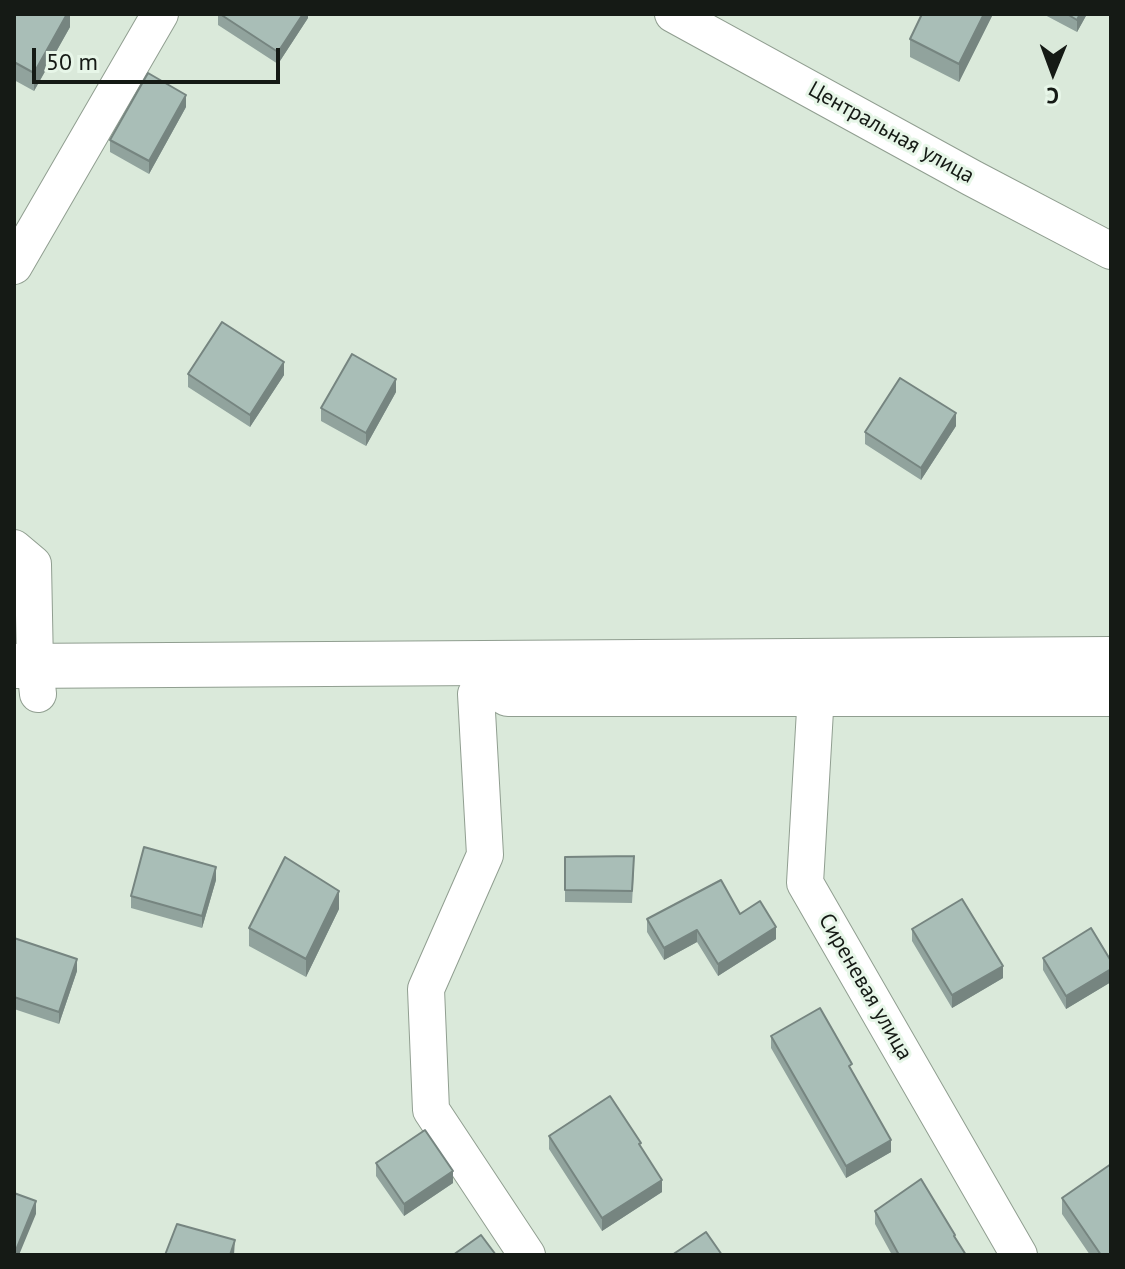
<!DOCTYPE html>
<html>
<head>
<meta charset="utf-8">
<style>
  body { margin:0 }
  #map { position:relative; width:1125px; height:1269px; overflow:hidden; background:#dae9da; font-family:"PT Sans",sans-serif }
  canvas { display:block }
  .frame { position:absolute; inset:0; border:16px solid #151a15; pointer-events:none }
  .north { position:absolute; left:1013px; top:32px; width:80px; height:80px; -webkit-text-stroke:6px #e7f6e8; paint-order:stroke; rotate:181deg; font-size:22px; font-weight:700; line-height:32px; text-align:center; color:#151a15 }
  .north::after { content:''; display:block; margin:auto; width:28px; height:36px; background:#151a15; clip-path:polygon(50% 0,100% 100%,50% 72%,0 100%) }
  .scale { position:absolute; left:32px; top:48px; width:248px; height:36px; box-sizing:border-box; border:4px solid #151a15; border-top:0; padding-left:10px; font-size:24px; line-height:28px; white-space:nowrap; color:#151a15; -webkit-text-stroke:6px #e7f6e8; paint-order:stroke }
</style>
</head>
<body>
<div id="map">
<canvas width="1125" height="1269"></canvas>
<div class="frame"></div>
<div class="north">С</div>
<div class="scale">50 m</div>
</div>
<script>
const ctx = document.querySelector('canvas').getContext('2d');
ctx.lineJoin = 'round';
function toPath(rows) {
  const path = new Path2D();
  for (const r of rows) {
    path.moveTo(r[0], r[1]);
    for (let i = 2; i < r.length; i += 2) path.lineTo(r[i], r[i + 1]);
  }
  return path;
}
function stroke(path, color, width, dash) {
  ctx.strokeStyle = color;
  ctx.lineWidth = width;
  ctx.lineCap = dash ? 'butt' : 'round';
  ctx.setLineDash(dash || []);
  ctx.stroke(path);
}
function paint(path, color) {
  ctx.fillStyle = color;
  ctx.fill(path, 'evenodd');
}
function write(font, color, halo, rows, align = 'center') {
  ctx.font = font + ' "PT Sans",sans-serif';
  ctx.lineWidth = 6;
  ctx.setLineDash([]);
  ctx.textBaseline = 'middle';
  ctx.strokeStyle = halo;
  ctx.fillStyle = color;
  for (const [text, x, y, turn = 0] of rows) {
    ctx.save();
    ctx.translate(x, y);
    ctx.rotate((+turn || 0) * Math.PI / 180);
    ctx.textAlign = isNaN(turn) ? turn : align;
    if (halo) ctx.strokeText(text, 0, 0);
    ctx.fillText(text, 0, 0);
    ctx.restore();
  }
}
const minor = toPath([
  [673,14,972,178,1111,251],
  [14,266,160,14],
  [14,548,33,564,35,666,38,694],
  [816,693,805,883,1019,1255],
  [476,694,485,855,426,989,431,1110,527,1255]
]);
const secondary = toPath([
  [14,666,1111,659],
  [508,694,1111,694]
]);
stroke(minor, '#909e90', 38);
stroke(secondary, '#909e90', 46);
stroke(minor, '#fff', 36);
stroke(secondary, '#fff', 44);
paint(toPath([
  [14,14,70,14,70,27,34,91,14,80],
  [218,14,308,14,308,18,278,64,218,25],
  [993,14,959,82,910,57,910,39],
  [1043,14,1087,14,1077,32],
  [186,107,149,174,110,152,110,140],
  [188,374,284,375,250,427,188,387],
  [396,392,366,446,321,421,321,408],
  [956,426,921,480,865,444,865,432],
  [565,857,634,869,632,903,565,902],
  [216,880,202,928,131,908,131,896],
  [339,909,306,977,249,946,249,928],
  [740,914,776,939,718,976,697,942,664,960,647,932,647,919],
  [912,929,1003,978,952,1008,912,941],
  [14,938,77,971,59,1024,14,1009],
  [1043,958,1111,961,1111,982,1066,1009,1043,970],
  [771,1036,852,1072,891,1152,846,1178,771,1048],
  [549,1136,641,1147,662,1192,602,1231,549,1149],
  [376,1163,453,1183,404,1216,376,1176],
  [1062,1198,1111,1255,1090,1255,1062,1214],
  [875,1211,955,1238,966,1255,892,1255,875,1224]
]), '#91a39d');
paint(toPath([
  [67,14,70,14,70,27,34,91,34,73],
  [303,14,308,14,308,18,278,64,278,52],
  [984,14,993,14,959,82,959,64],
  [1080,14,1087,14,1077,32,1077,20],
  [186,95,186,107,149,174,149,161],
  [284,362,284,375,250,427,250,415],
  [396,379,396,392,366,446,366,433],
  [956,413,956,426,921,480,921,468],
  [216,867,216,880,202,928,202,916],
  [339,891,339,909,306,977,306,959],
  [776,927,776,939,718,976,718,964],
  [697,930,697,942,664,960,664,948],
  [77,959,77,971,59,1024,59,1012],
  [1003,966,1003,978,952,1008,952,995],
  [1111,969,1111,982,1066,1009,1066,996],
  [891,1140,891,1152,846,1178,846,1166],
  [453,1171,453,1183,404,1216,404,1204],
  [662,1180,662,1192,602,1231,602,1218],
  [36,1201,36,1214,19,1255,14,1255],
  [235,1240,234,1255,230,1255]
]), '#768580');
const building = toPath([
  [14,14,67,14,34,73,14,62,14,14],
  [220,14,303,14,278,52,220,14],
  [922,14,984,14,959,64,910,39,922,14],
  [1067,14,1080,14,1077,20,1067,14],
  [148,73,186,95,149,161,110,140,148,73],
  [222,322,284,362,250,415,188,374,222,322],
  [352,354,396,379,366,433,321,408,352,354],
  [900,378,956,413,921,468,865,432,900,378],
  [144,847,216,867,202,916,131,896,144,847],
  [634,856,632,891,565,890,565,857,634,856],
  [285,857,339,891,306,959,249,928,285,857],
  [721,880,740,914,760,901,776,927,718,964,697,930,664,948,647,919,721,880],
  [962,899,1003,966,952,995,912,929,962,899],
  [1091,928,1111,961,1111,969,1066,996,1043,958,1091,928],
  [14,938,77,959,59,1012,14,997,14,938],
  [820,1008,852,1064,849,1066,891,1140,846,1166,771,1036,820,1008],
  [610,1096,641,1143,639,1144,662,1180,602,1218,549,1136,610,1096],
  [425,1130,453,1171,404,1204,376,1163,425,1130],
  [1111,1164,1111,1255,1101,1255,1062,1198,1111,1164],
  [921,1179,955,1235,954,1236,966,1255,899,1255,875,1211,921,1179],
  [14,1193,36,1201,14,1255,14,1193],
  [177,1224,235,1240,230,1255,165,1255,177,1224],
  [706,1232,722,1255,672,1255,706,1232],
  [481,1235,496,1255,453,1255,481,1235]
]);
paint(building, '#a9beb7');
stroke(building, '#768580', 2);
write('22px', '#151a15', '#e7f6e8', [
  ["Центральная улица",891,133,29],
  ["Сиреневая улица",865,987,60]
]);
</script>
</body>
</html>
